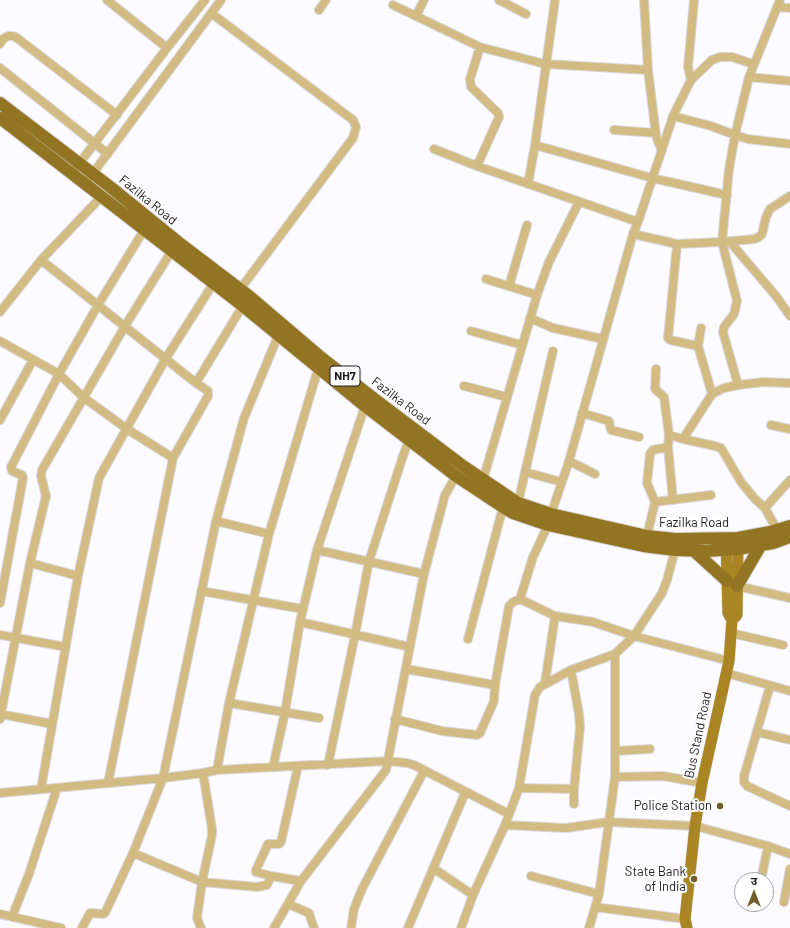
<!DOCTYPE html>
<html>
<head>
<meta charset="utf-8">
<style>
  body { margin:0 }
  #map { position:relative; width:790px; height:928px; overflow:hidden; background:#fcfbff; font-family:Barlow,"Noto Sans Devanagari",sans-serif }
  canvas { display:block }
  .north { position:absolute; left:734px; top:872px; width:40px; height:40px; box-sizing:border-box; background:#fff; border:1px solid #a5a4a7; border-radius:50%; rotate:0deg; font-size:11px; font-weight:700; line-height:16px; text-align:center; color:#1f1c23 }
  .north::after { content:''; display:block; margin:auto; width:14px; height:18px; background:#725e2d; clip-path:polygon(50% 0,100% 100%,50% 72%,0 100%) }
</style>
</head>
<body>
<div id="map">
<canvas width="790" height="928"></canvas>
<div class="north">उ</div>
</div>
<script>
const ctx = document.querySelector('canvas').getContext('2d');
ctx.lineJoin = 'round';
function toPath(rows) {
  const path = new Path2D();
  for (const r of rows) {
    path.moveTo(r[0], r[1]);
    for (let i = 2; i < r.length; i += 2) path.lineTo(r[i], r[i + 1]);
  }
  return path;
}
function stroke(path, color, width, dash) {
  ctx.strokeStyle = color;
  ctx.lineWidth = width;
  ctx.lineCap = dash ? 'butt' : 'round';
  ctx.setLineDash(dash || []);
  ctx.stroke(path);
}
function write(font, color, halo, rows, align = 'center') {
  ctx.font = font + ' Barlow,sans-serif';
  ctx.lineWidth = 4;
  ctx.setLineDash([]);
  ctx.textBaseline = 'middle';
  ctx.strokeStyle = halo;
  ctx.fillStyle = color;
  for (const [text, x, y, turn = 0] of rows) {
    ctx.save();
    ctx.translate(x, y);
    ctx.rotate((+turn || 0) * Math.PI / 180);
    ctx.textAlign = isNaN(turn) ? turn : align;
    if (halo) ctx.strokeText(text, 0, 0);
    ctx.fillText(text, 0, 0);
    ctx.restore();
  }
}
const minor = toPath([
  [107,0,167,48],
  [499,0,526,14],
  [555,0,535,145,652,178,727,195],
  [644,0,648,70,656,135,658,142,662,150],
  [393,5,480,47,545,64,648,70],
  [777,7,790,8],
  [319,10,326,0],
  [211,13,353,120,356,127,353,138,238,292],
  [416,16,424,0],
  [0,44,3,39,8,36,13,36,17,38,117,115],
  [0,68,108,154],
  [749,77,790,81],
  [691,80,688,67,694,0],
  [673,116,711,126,735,135,748,139,790,144],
  [614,130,656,133],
  [434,149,477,166,638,222],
  [477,166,499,117,498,113,471,87,470,79,480,47],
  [72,173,167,48,205,0],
  [85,184,221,0],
  [528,184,535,145],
  [633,234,677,244,722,242,754,239,759,237,762,234,766,217,770,209,790,196],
  [730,242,776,296,790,316],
  [677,244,668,338,670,340,698,346],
  [41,260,196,383],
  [486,279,537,295],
  [509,286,527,225],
  [0,312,41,260,102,196],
  [530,318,553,328,603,339],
  [471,331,522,345],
  [0,341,59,374,83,397,127,429,173,458],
  [656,369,655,389,664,397,669,435,668,447,673,500],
  [738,385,723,332,724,327,734,314,737,301,722,242,729,169,735,135,749,77,780,0],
  [464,386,507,397],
  [712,394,724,388,738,385,763,382,790,383],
  [582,413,609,421,611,430,639,437],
  [0,420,33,360],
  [771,425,790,429],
  [669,435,683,439,712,394,698,346,701,328],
  [683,439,715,446,721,448,741,482,755,499,765,508],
  [569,461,595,474],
  [525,472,562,482],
  [483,480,537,295,549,262,579,202],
  [655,502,647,483,650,454,653,450,668,447],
  [518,503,553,351],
  [551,514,569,461,633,234,638,222,673,116,691,80,712,60,720,57,732,57,753,64],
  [216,521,269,534],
  [777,530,765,508,790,480],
  [647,536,655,502,711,495],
  [317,550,424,574],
  [30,563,78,576],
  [737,586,790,598],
  [201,591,303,609],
  [0,603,23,478,22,475,12,471,11,467,59,374,98,305,144,230],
  [555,616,593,622,634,636,662,593,667,580,675,550],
  [300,622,410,647],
  [731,633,783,645],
  [0,635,66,647],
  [468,639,503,507],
  [406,669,495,685,509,606,513,602,520,599],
  [571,670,579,714,580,727,574,789,574,804],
  [726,673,790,691],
  [545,683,555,616,520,599,533,557,548,525],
  [770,686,744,776,744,782,747,786,790,806],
  [229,703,319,718],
  [0,714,52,724],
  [0,719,30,563,46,496,41,476,42,470,125,326,171,252],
  [395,719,442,731,477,735,480,733,494,701,495,685],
  [757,732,790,740],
  [616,751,650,749],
  [328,765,355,635,369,561,403,456,409,440],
  [273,767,285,712,300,622,317,550,365,406],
  [217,770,229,703,269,534,318,369],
  [615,777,663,776,702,783],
  [108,783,173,458,208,396,208,391,196,383,245,302],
  [519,788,574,789],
  [41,789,78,576,99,478,166,358,213,284],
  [0,793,163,778,203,773,217,770,388,761,407,763,414,765,509,814],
  [505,825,566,828,608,822,695,826,768,846,790,854],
  [133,853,202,882,257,887,267,885,271,876,301,881],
  [433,868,473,895],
  [271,876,256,872,256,870,268,844,279,844,281,842,298,766],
  [531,876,599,894],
  [761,880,768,846],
  [784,902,790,869],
  [288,904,309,913,314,928],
  [595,907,685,919],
  [755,907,756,904],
  [0,914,61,928],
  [12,917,29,874,57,788],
  [82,928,90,913,103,914,105,913,133,853,163,778,216,521,244,418,278,336],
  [201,928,197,918,202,882,212,835,212,829,203,773],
  [274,928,301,881,386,770,424,574,445,495,456,476],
  [351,928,354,909,362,889,424,771],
  [408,928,465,793],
  [461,928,473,895,505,825,519,788,535,695,540,687,571,670,615,654,634,636,729,661],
  [589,928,599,894,615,777,615,654]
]);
const major = toPath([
  [726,542,728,613,732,620],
  [687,928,685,919,695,826,702,783,729,661,732,620,737,615,738,541]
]);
const highway = toPath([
  [0,103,109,186,178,242,249,296,323,359,377,401,463,466,518,503,551,514,647,536,675,539,738,538,770,532,790,526],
  [0,118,243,306,365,406,456,476,503,507,513,513,548,525,643,546,675,550,707,551,738,549,773,543,790,537],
  [693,550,727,581],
  [737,586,761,545]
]);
stroke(minor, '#d9d7dc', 10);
stroke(major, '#d9d7dc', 12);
stroke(highway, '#d9d7dc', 14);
stroke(minor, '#d3bc84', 8);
stroke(major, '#a98524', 11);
stroke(highway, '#927422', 12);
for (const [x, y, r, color] of [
  [720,806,4,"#725e2d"],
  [694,879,4,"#725e2d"]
]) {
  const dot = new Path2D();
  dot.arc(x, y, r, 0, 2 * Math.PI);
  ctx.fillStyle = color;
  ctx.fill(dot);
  stroke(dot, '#fff', 1.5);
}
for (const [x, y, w] of [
  [345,376,30]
]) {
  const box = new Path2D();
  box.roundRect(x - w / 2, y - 10, w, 20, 3);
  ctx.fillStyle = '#fff';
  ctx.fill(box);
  stroke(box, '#1f1c23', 1);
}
write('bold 12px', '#1f1c23', null, [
  ["NH7",345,376]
]);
write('13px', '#1f1c23', '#fff', [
  ["Fazilka Road",148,200,39],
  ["Fazilka Road",401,401,37],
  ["Fazilka Road",694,523],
  ["Bus Stand Road",698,735,-78]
]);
write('13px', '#1f1c23', '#fff', [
  ["Police Station",712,806],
  ["State Bank",686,872],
  ["of India",686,887]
], 'right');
</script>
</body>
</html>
